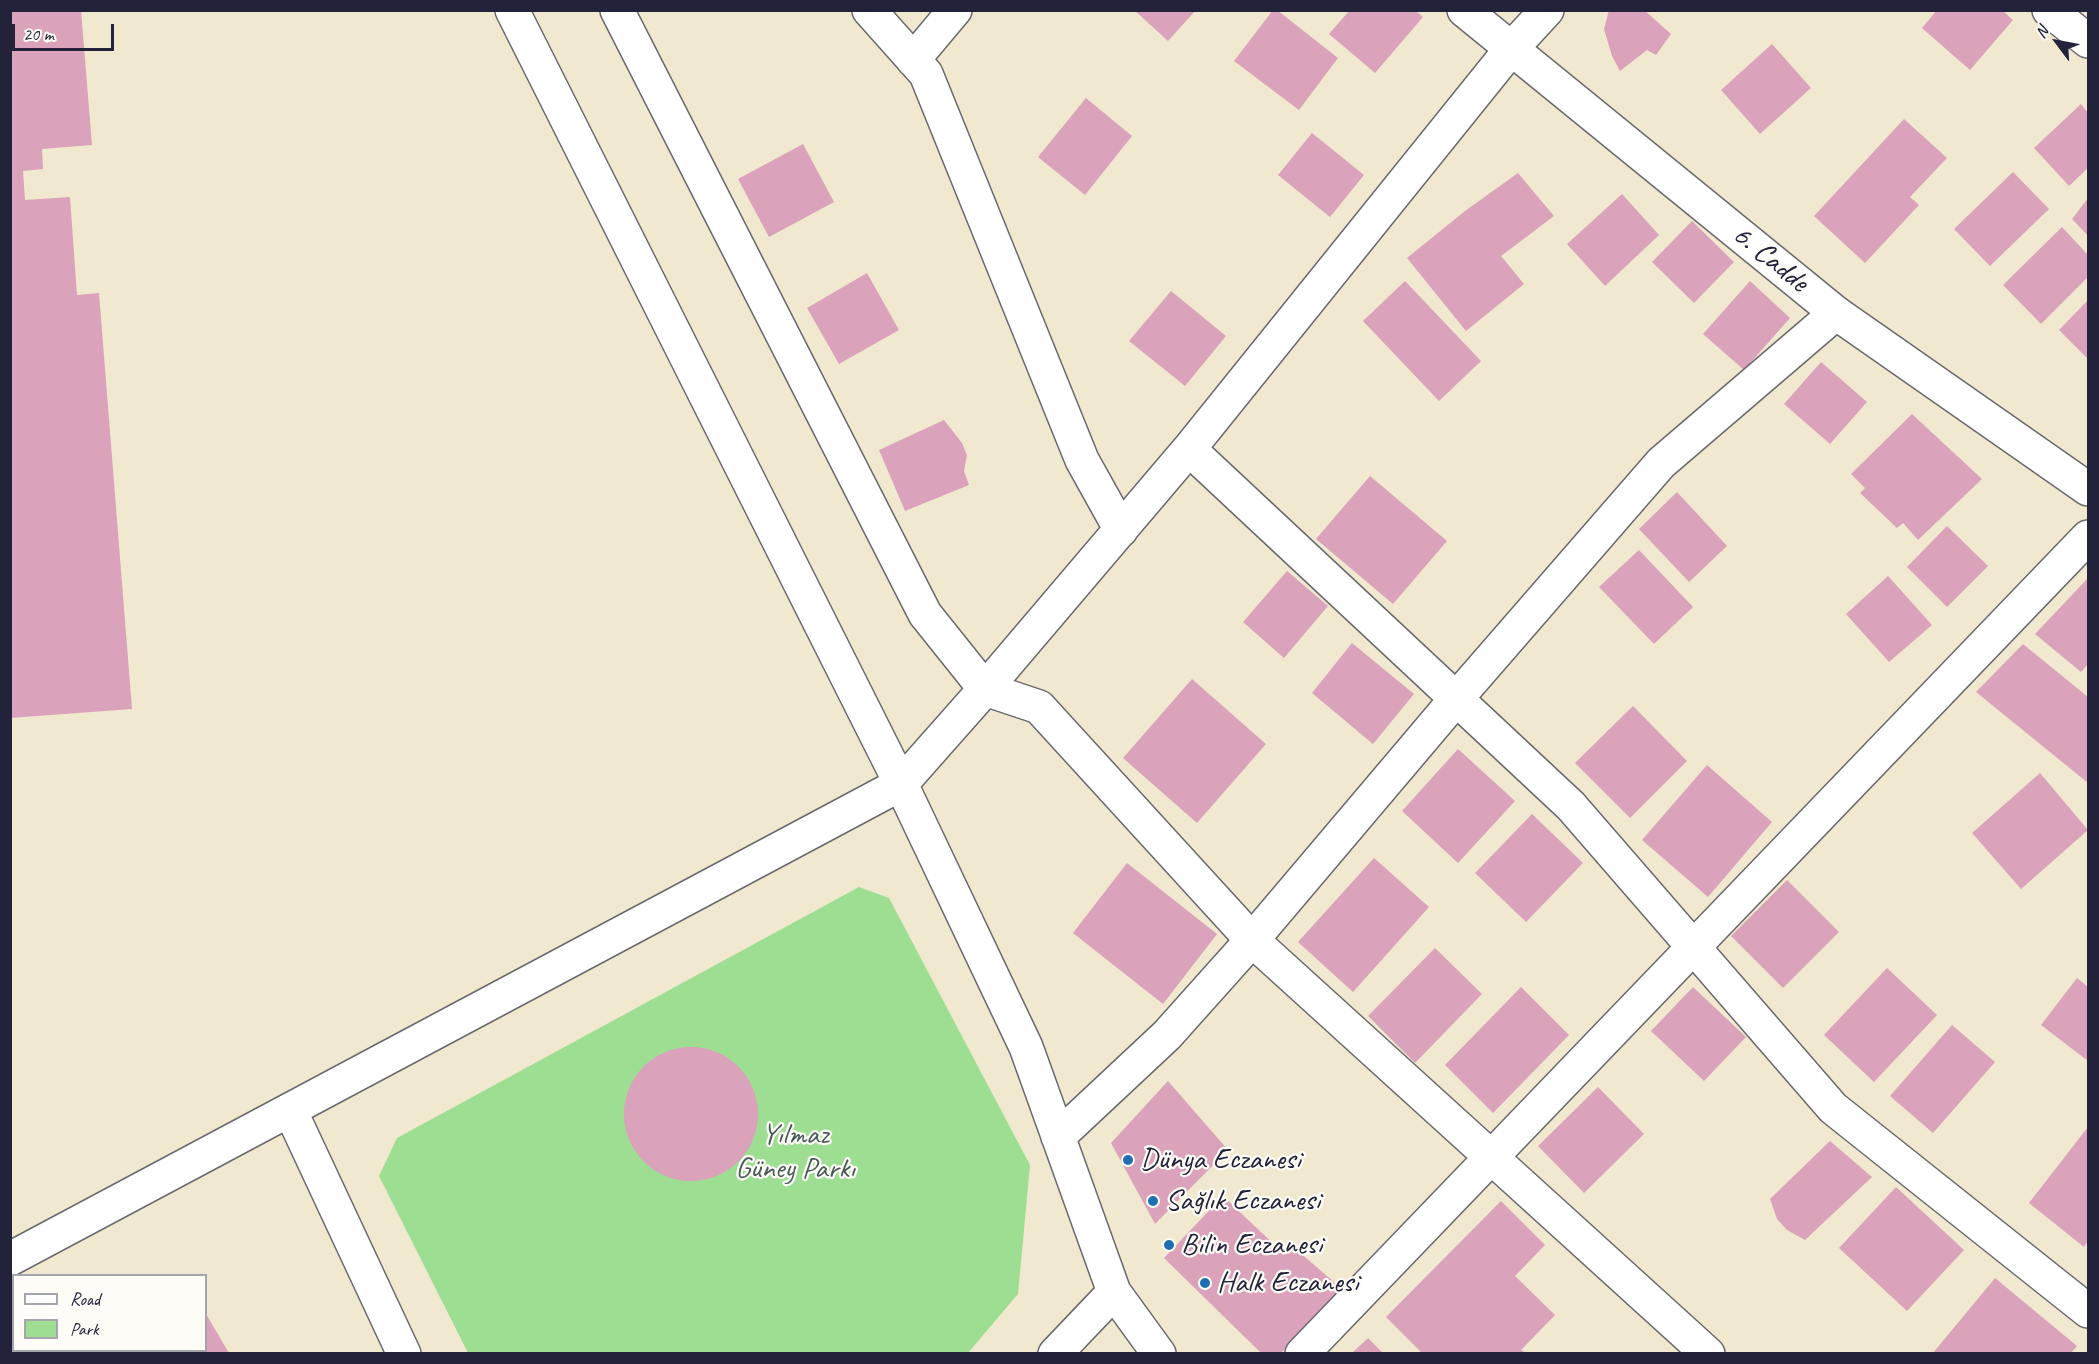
<!DOCTYPE html>
<html>
<head>
<meta charset="utf-8">
<style>
  body { margin:0 }
  #map { position:relative; width:2099px; height:1364px; overflow:hidden; background:#f0e9cf; font-family:Caveat,sans-serif }
  canvas { display:block }
  .frame { position:absolute; inset:0; border:12px solid #22223b; pointer-events:none }
  .legend { position:absolute; left:12px; top:1274px; width:195px; height:78px; box-sizing:border-box; background:#fdfcf7; border:2px solid #a5a5ac; margin:0; padding:8px 10px; list-style:none; font-size:18px; color:#22223b }
  .legend li { display:flex; align-items:center; gap:12px; height:30px }
  .legend b { width:30px; border:2px solid #a5a5ac }
  .north { position:absolute; left:2027px; top:12px; width:60px; height:60px; -webkit-text-stroke:4px #fdfcf7; paint-order:stroke; rotate:302deg; font-size:16px; font-weight:700; line-height:24px; text-align:center; color:#22223b }
  .north::after { content:''; display:block; margin:auto; width:21px; height:27px; background:#22223b; clip-path:polygon(50% 0,100% 100%,50% 72%,0 100%) }
  .scale { position:absolute; left:12px; top:24px; width:102px; height:27px; box-sizing:border-box; border:3px solid #22223b; border-top:0; padding-left:8px; font-size:18px; line-height:21px; white-space:nowrap; color:#22223b; -webkit-text-stroke:4px #fdfcf7; paint-order:stroke }
</style>
</head>
<body>
<div id="map">
<canvas width="2099" height="1364"></canvas>
<div class="frame"></div>
<ul class="legend">
<li><b style="height:8px;background:#fff"></b>Road</li>
<li><b style="height:16px;background:#9ede93"></b>Park</li>
</ul>
<div class="north">N</div>
<div class="scale">20 m</div>
</div>
<script>
const ctx = document.querySelector('canvas').getContext('2d');
ctx.lineJoin = 'round';
function paint(path, color) {
  ctx.fillStyle = color;
  ctx.fill(path, 'evenodd');
}
function toPath(rows) {
  const path = new Path2D();
  for (const r of rows) {
    if (r.length === 3) {
      path.moveTo(r[0] + r[2], r[1]);
      path.arc(r[0], r[1], r[2], 0, 2 * Math.PI);
      continue;
    }
    path.moveTo(r[0], r[1]);
    for (let i = 2; i < r.length; i += 2) path.lineTo(r[i], r[i + 1]);
  }
  return path;
}
function stroke(path, color, width, dash) {
  ctx.strokeStyle = color;
  ctx.lineWidth = width;
  ctx.lineCap = dash ? 'butt' : 'round';
  ctx.setLineDash(dash || []);
  ctx.stroke(path);
}
function write(font, color, halo, rows, align = 'center') {
  ctx.font = font + ' Caveat,sans-serif';
  ctx.lineWidth = 4.5;
  ctx.setLineDash([]);
  ctx.textBaseline = 'middle';
  ctx.strokeStyle = halo;
  ctx.fillStyle = color;
  for (const [text, x, y, turn = 0] of rows) {
    ctx.save();
    ctx.translate(x, y);
    ctx.rotate((+turn || 0) * Math.PI / 180);
    ctx.textAlign = isNaN(turn) ? turn : align;
    if (halo) ctx.strokeText(text, 0, 0);
    ctx.fillText(text, 0, 0);
    ctx.restore();
  }
}
paint(toPath([
  [859,887,889,898,1030,1165,1018,1294,968,1353,468,1353,379,1176,397,1138]
]), '#9ede93');
paint(toPath([
  [10,10,81,10,92,145,42,149,43,169,23,171,25,200,70,197,77,295,99,293,132,709,10,718],
  [1134,10,1196,10,1168,41],
  [1273,10,1277,10,1338,58,1299,110,1234,61],
  [1350,10,1415,10,1423,17,1375,73,1329,34],
  [1609,10,1644,10,1671,34,1656,55,1647,50,1620,71,1612,56,1604,29],
  [1937,10,2002,10,2013,20,1970,70,1922,28],
  [1772,44,1811,88,1760,134,1721,90],
  [1086,98,1132,136,1085,195,1038,157],
  [2081,104,2088,113,2088,168,2069,186,2034,148],
  [1904,119,1947,158,1910,197,1919,205,1865,263,1814,216],
  [1312,133,1364,175,1330,217,1278,175],
  [803,144,834,202,769,237,738,179],
  [2013,172,2049,209,1990,266,1954,229],
  [1518,173,1554,216,1501,256,1524,284,1466,331,1407,258,1465,211],
  [1622,194,1659,235,1605,286,1567,244],
  [2088,198,2088,236,2072,219],
  [1692,221,1734,262,1694,303,1652,262],
  [2062,227,2088,255,2088,277,2041,324,2003,285],
  [867,273,899,330,839,364,807,308],
  [1405,281,1481,361,1439,401,1363,321],
  [1750,281,1790,318,1744,370,1703,334],
  [1171,291,1226,336,1185,386,1129,341],
  [2088,300,2088,359,2059,330],
  [1821,362,1867,402,1830,444,1784,404],
  [1912,414,1982,479,1918,540,1903,523,1897,528,1860,493,1865,488,1851,474],
  [944,420,962,443,967,455,964,471,969,485,905,511,879,450],
  [1370,476,1447,541,1393,604,1316,539],
  [1677,492,1727,546,1689,582,1639,529],
  [1947,526,1988,566,1947,607,1907,567],
  [1639,550,1693,607,1654,644,1599,587],
  [1287,571,1328,606,1284,658,1243,622],
  [1888,576,1932,625,1889,662,1846,614],
  [2088,578,2088,664,2081,672,2035,634],
  [1352,643,1414,694,1373,744,1312,693],
  [2023,644,2088,697,2088,783,1976,692],
  [1192,679,1266,744,1197,823,1123,758],
  [1633,706,1687,761,1630,818,1575,763],
  [1458,749,1515,801,1458,863,1402,811],
  [1707,765,1772,822,1708,897,1642,840],
  [2040,773,2088,830,2021,889,1972,833],
  [1532,814,1583,863,1526,922,1475,873],
  [1374,858,1429,907,1353,992,1298,942],
  [1127,863,1217,934,1163,1004,1073,933],
  [1787,880,1839,932,1783,988,1731,936],
  [1435,948,1482,994,1415,1063,1368,1016],
  [1887,968,1937,1015,1874,1082,1824,1035],
  [2077,978,2088,987,2088,1061,2041,1025],
  [1521,987,1569,1035,1493,1113,1445,1065],
  [1693,987,1746,1037,1704,1081,1651,1031],
  [1952,1025,1995,1062,1933,1133,1890,1096],
  [691,1114,67],
  [1168,1081,1228,1150,1155,1224,1111,1143],
  [1598,1087,1644,1134,1584,1193,1538,1146],
  [2088,1127,2088,1241,2084,1247,2029,1203],
  [1830,1141,1872,1177,1805,1240,1787,1230,1777,1219,1770,1199],
  [1896,1187,1964,1250,1907,1311,1839,1248],
  [1223,1196,1281,1251,1290,1244,1342,1289,1281,1353,1261,1353,1164,1258],
  [1501,1201,1545,1245,1515,1276,1555,1315,1521,1350,1526,1353,1422,1353,1386,1317],
  [1995,1278,2077,1346,2071,1353,1933,1353],
  [206,1314,229,1353,147,1353,146,1350,206,1350],
  [1368,1338,1383,1353,1352,1353]
]), '#daa2bb');
const minor = toPath([
  [512,10,901,784,1026,1047,1114,1292,1159,1354],
  [617,10,925,614,985,689,1039,707,1252,940,1708,1354],
  [869,10,926,74,1082,460,1121,530],
  [2049,10,2088,41],
  [913,60,955,10],
  [1189,449,1571,806,1833,1108,2088,1311],
  [1058,1137,1167,1035,1252,940,1456,699,1661,463,1836,313],
  [10,1259,901,784,985,689,1189,449,1511,49,1547,10],
  [1055,1354,1114,1292],
  [1302,1354,2088,537]
]);
const tertiary = toPath([
  [1464,10,1836,313,2088,489],
  [290,1110,404,1354]
]);
stroke(minor, '#6a686f', 36);
stroke(tertiary, '#6a686f', 36);
stroke(minor, '#fff', 33);
stroke(tertiary, '#fff', 33);
for (const [x, y, r, color] of [
  [1128,1160,6,"#1f6fb2"],
  [1153,1201,6,"#1f6fb2"],
  [1169,1245,6,"#1f6fb2"],
  [1205,1283,6,"#1f6fb2"]
]) {
  const dot = new Path2D();
  dot.arc(x, y, r, 0, 2 * Math.PI);
  ctx.fillStyle = color;
  ctx.fill(dot);
  stroke(dot, '#fdfcf7', 2);
}
write('30px', '#22223b', '#fdfcf7', [
  ["6. Cadde",1770,259,39]
]);
write('30px', '#475a55', '#fdfcf7', [
  ["Yılmaz",795,1135],
  ["Güney Parkı",795,1169]
]);
write('30px', '#22223b', '#fdfcf7', [
  ["Dünya Eczanesi",1140,1160],
  ["Sağlık Eczanesi",1165,1201],
  ["Bilin Eczanesi",1181,1245],
  ["Halk Eczanesi",1217,1283]
], 'left');
</script>
</body>
</html>
